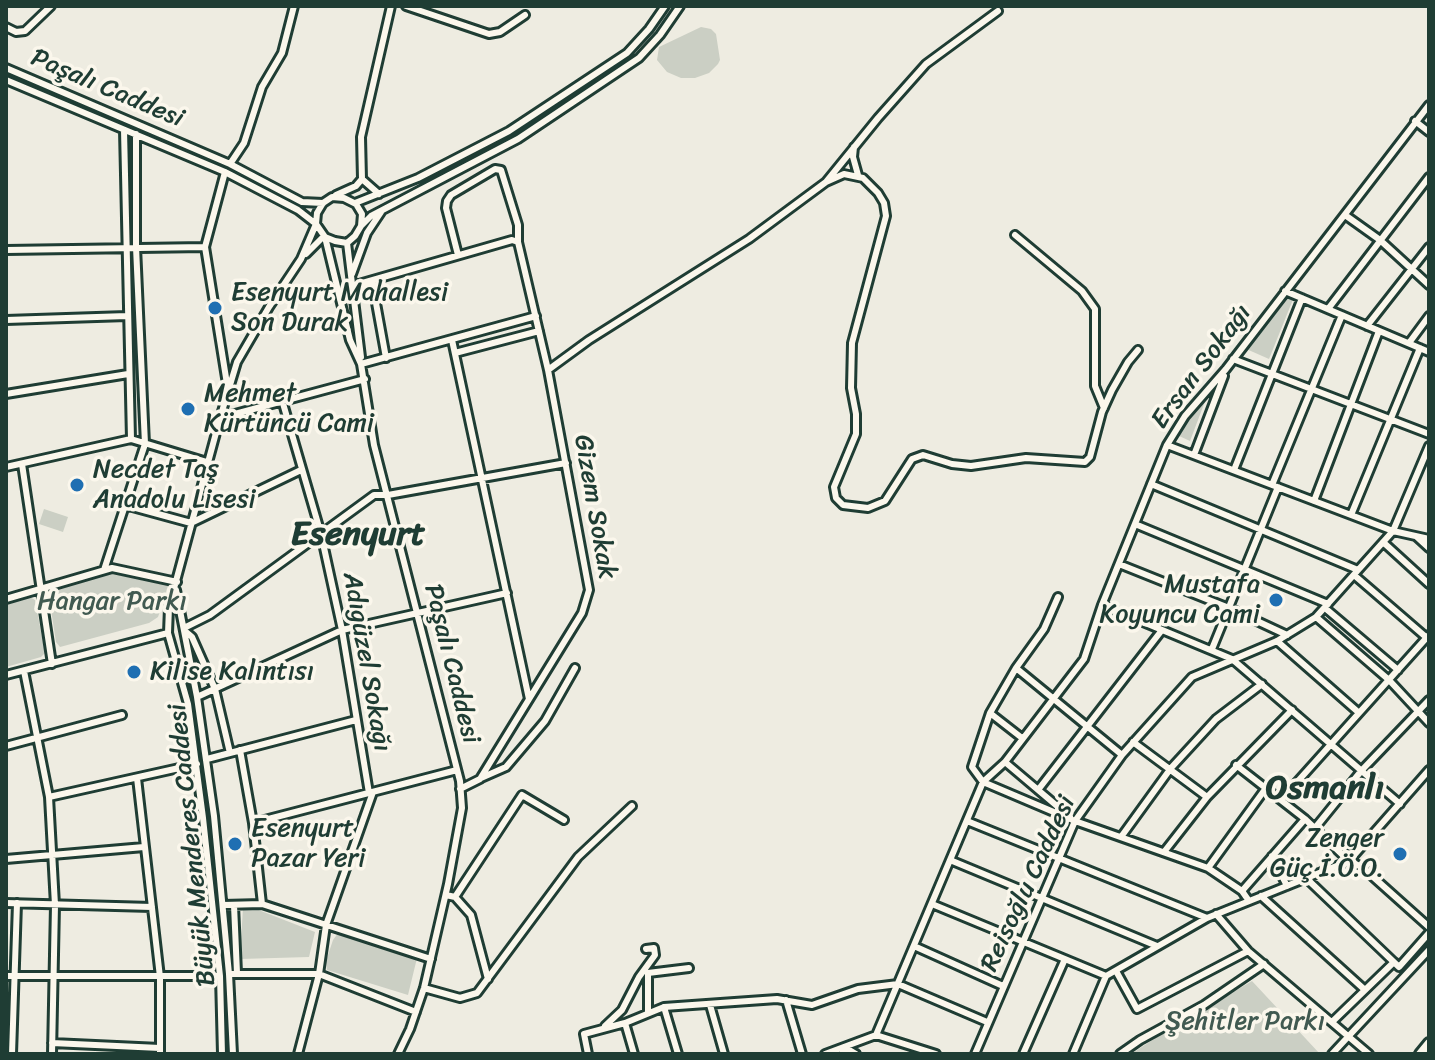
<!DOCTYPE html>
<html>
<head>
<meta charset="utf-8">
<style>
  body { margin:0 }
  #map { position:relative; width:1435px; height:1060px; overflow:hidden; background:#eeece1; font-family:Sriracha,sans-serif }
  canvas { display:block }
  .frame { position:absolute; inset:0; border:8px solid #1f3d34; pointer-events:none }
</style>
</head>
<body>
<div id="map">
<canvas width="1435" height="1060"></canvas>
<div class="frame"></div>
</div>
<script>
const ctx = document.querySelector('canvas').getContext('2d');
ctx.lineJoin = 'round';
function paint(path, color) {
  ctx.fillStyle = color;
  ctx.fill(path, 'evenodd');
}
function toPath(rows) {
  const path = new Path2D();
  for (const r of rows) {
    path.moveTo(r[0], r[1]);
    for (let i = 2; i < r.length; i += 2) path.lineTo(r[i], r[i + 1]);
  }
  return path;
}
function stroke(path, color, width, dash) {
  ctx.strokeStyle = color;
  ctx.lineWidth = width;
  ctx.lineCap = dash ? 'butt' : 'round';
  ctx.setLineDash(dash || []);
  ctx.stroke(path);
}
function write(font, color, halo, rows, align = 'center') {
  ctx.font = font + ' Sriracha,sans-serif';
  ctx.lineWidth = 7;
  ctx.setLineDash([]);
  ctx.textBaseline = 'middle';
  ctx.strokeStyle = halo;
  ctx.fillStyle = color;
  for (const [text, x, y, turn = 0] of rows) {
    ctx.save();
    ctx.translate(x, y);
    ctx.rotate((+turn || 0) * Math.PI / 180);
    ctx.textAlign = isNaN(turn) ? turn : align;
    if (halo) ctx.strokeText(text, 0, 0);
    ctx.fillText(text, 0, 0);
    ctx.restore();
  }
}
paint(toPath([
  [701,27,711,29,716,34,720,60,718,64,709,73,695,78,681,78,667,72,657,60,659,47],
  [1285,297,1294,297,1269,359,1244,348],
  [1212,383,1190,441,1177,435,1177,431],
  [44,509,68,517,63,532,39,524],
  [112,571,170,582,158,617,149,623,60,647,56,642,48,590],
  [30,597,35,600,45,653,41,657,6,667,6,604],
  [243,907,251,907,315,932,309,957,240,959],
  [341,929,418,954,408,995,327,970,326,961,333,940],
  [1252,981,1320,1054,1131,1054,1157,1037]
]), '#cbcfc4');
const minor = toPath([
  [406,6,489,34,500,32,525,15],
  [6,27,16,32,25,31,51,6],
  [6,68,230,164,302,202,323,203],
  [6,80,225,172,298,210,316,224,325,237,335,241,347,243,355,236,361,226,362,214,356,204,344,198,332,197,323,203,317,213,316,224,301,259,269,307,237,362,220,418,169,607,168,633,188,704,203,818,220,976,222,1054],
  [1415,121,1429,132],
  [124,130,131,439],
  [854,147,853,157,858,175],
  [230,164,244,143,262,87,282,53,294,6],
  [225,172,205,247,227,384],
  [362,179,379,194],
  [826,182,844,174,863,178,878,193,884,203,886,216,852,343,851,388,856,414,856,434,834,487,836,498,843,505,868,508,885,501,912,459,923,455,952,464,971,466,1026,458,1085,462,1090,457,1102,412,1112,390,1128,362,1138,350],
  [336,195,356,186,362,179,361,137,391,6],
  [355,203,418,178,509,131,627,53,649,29,665,6],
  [1345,215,1380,240,1429,285],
  [361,226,371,216,518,139,639,58,660,35,680,6],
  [1015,235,1082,291,1095,309,1095,386,1104,408],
  [325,237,350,340,361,364,374,445,460,781,462,808,448,884,424,988,410,1029,398,1054],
  [347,243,361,357],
  [6,250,205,247],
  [306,254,324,236],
  [458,255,446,208,447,201,451,195,495,169,501,170,518,225,518,242,548,370,589,590,582,613,480,779,460,789],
  [352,274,367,233,381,212],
  [372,281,386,358],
  [352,286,512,240,518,242],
  [1285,291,1429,352],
  [1328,309,1429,177],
  [6,320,127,316],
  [1367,326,1429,247],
  [452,340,529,699],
  [1409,343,1429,316],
  [455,353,539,331],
  [1233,359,1429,434],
  [361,364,536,316],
  [548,370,589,340,749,239,826,182,878,118,926,64,998,11],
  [6,394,128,374],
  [282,400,321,534,342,630,369,793],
  [220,418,365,379],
  [1167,445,1393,531,1429,539],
  [1194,455,1224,376],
  [22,464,52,664],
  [6,467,131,439,207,462],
  [1234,470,1302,298],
  [1151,484,1358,570],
  [1272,485,1342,315],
  [1314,501,1379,331],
  [125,505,191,523,301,470],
  [1351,515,1420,348],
  [1135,524,1328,604],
  [1417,537,1429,548],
  [1383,542,1429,584],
  [1119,564,1229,608,1287,635],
  [104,570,145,444,136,247,136,134],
  [1354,575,1427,638],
  [176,590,197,697,214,816,229,974,233,1054],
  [1058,597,1044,629,1016,668,990,713,972,767,983,782,1075,821,1208,868,1242,891,1249,901],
  [6,599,112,568,177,582],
  [1102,605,1232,659,1400,804],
  [1325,608,1398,670],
  [1316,617,1389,680,1429,723],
  [184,628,210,615,374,495,388,495,566,463],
  [185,631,192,637,215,689,230,753],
  [1277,641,1358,712],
  [1212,649,1278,487],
  [1016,668,1122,755],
  [24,671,49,797,55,905,52,1054],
  [6,675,168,633],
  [197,697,342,630,507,593],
  [990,713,1022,738],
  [1133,742,1207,797],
  [6,746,122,715],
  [240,750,253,823,262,904],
  [207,759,356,720],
  [1005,762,1070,817],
  [1236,765,1305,819,1349,861,1362,867,1429,927],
  [137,778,160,977,160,1054],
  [481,778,506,767,545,721,575,668],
  [1038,790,1162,630],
  [49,797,197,764],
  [1281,800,1429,635],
  [967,821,1207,918],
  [253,823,457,770],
  [1315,828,1362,770,1429,700],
  [1121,837,1171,768,1216,719,1262,684],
  [1164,852,1207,797,1292,710],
  [1272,856,1287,886],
  [6,859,144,847],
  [950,860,1157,946],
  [1208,868,1266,788],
  [1306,878,1399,967,1429,933],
  [1242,891,1305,819],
  [446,895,455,897,522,795,564,820],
  [1261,896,1365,990],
  [455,897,471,915,488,979],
  [6,903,152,907],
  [932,904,1106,976],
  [223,905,262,904,431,959],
  [234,905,237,973],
  [1216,914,1248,951,1369,1054],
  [914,946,1003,986],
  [1116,971,1137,1009,1248,951],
  [229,974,319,974,416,1012],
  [6,976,220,976],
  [1106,976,1207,918,1349,861,1429,770],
  [424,988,460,998,477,993,578,857,632,806],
  [786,1000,802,1054],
  [710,1005,724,1054],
  [664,1007,678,1054],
  [648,1013,648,973,689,968],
  [1332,1022,1394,962],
  [625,1023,634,1054],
  [605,1026,622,1010,639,977,655,955,654,948,646,949],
  [876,1035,983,782,1005,762,1084,659,1102,605,1167,445,1185,416,1226,369,1429,105],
  [52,1043,160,1048],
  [12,1054,17,903],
  [298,1054,319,974,326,925,373,792],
  [588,1054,584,1034,625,1023,664,1007,777,999,812,1005,858,989,898,984,987,1022],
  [825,1054,876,1035,936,1054],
  [842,1054,846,1048,856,1054],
  [975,1054,1075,821,1122,755,1192,677,1277,641,1316,617,1393,531,1429,446],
  [1023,1054,1065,959],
  [1073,1054,1106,976],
  [1120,1054,1140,1040,1204,1005,1264,964],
  [1332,1054,1429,950]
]);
const major = toPath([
  [1420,1054,1429,1043]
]);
stroke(minor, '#1f3d34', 12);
stroke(major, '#1f3d34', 14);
stroke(minor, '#fbf7ec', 6);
stroke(major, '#fbf7ec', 8);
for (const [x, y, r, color] of [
  [215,308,8,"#1f6fb2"],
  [188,409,8,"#1f6fb2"],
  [77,485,8,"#1f6fb2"],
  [1276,600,8,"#1f6fb2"],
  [134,672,8,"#1f6fb2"],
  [235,844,8,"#1f6fb2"],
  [1400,854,8,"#1f6fb2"]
]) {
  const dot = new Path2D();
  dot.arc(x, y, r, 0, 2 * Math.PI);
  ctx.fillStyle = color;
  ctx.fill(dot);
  stroke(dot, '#fbf7ec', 3);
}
write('26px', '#1f3d34', '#fbf7ec', [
  ["Paşalı Caddesi",107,89,23],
  ["Ersan Sokağı",1202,367,-53],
  ["Gizem Sokak",594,507,80],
  ["Adıgüzel Sokağı",366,662,80],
  ["Paşalı Caddesi",451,664,76],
  ["Büyük Menderes Caddesi",193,845,-96],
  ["Reisoğlu Caddesi",1029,884,-65]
]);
write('26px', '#1f3d34', '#fbf7ec', [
  ["Esenyurt Mahallesi",231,293],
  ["Son Durak",231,323],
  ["Mehmet",204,394],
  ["Kürtüncü Cami",204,424],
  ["Necdet Taş",93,470],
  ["Anadolu Lisesi",93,500],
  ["Mustafa",1260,585,"right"],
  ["Koyuncu Cami",1260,615,"right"],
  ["Kilise Kalıntısı",150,672],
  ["Esenyurt",251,829],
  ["Pazar Yeri",251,859],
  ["Zenger",1384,839,"right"],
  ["Güç İ.Ö.O.",1384,869,"right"]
], 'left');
write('26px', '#415a51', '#fbf7ec', [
  ["Hangar Parkı",112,602],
  ["Şehitler Parkı",1245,1022]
]);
write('bold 34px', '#1f3d34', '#fbf7ec', [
  ["Esenyurt",358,535],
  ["Osmanlı",1325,789]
]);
</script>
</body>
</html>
